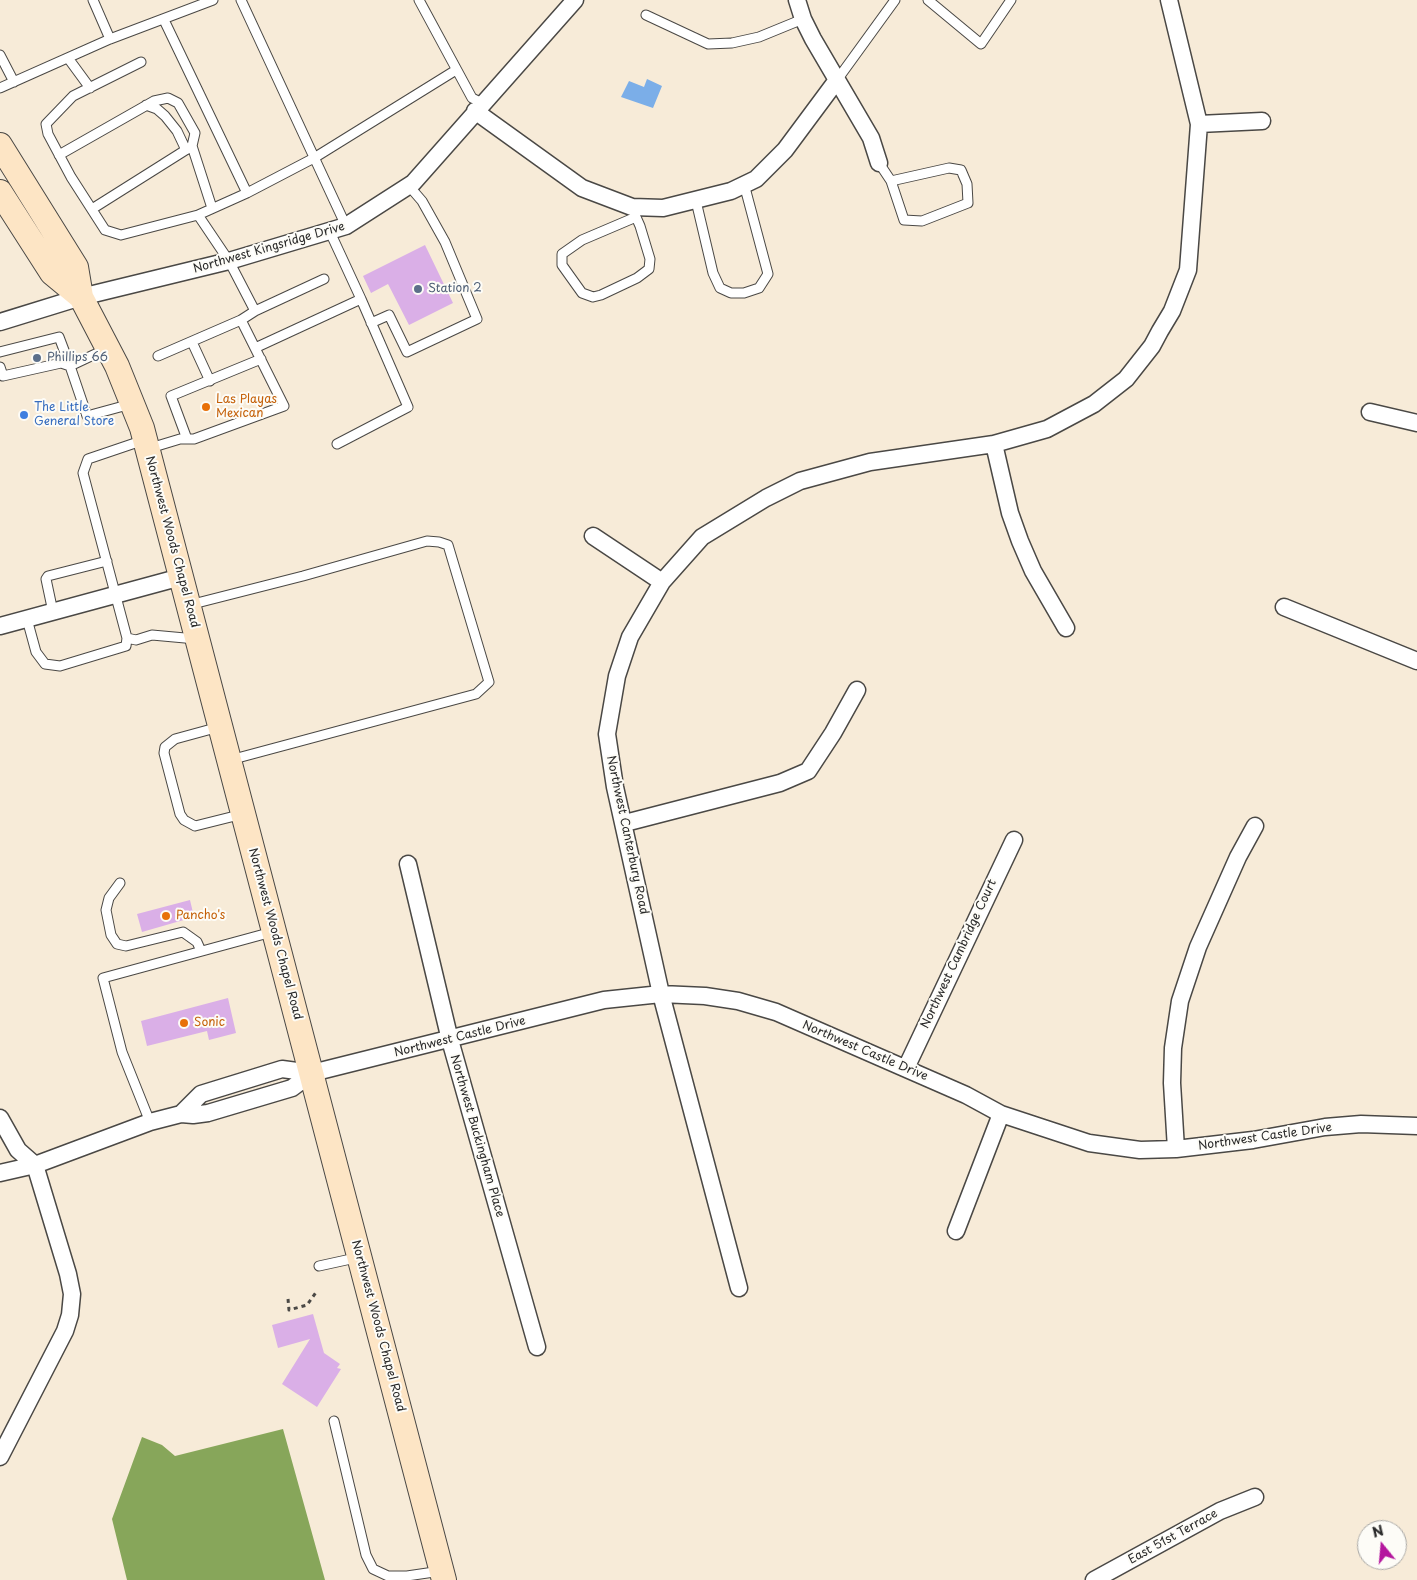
<!DOCTYPE html>
<html>
<head>
<meta charset="utf-8">
<style>
  body { margin:0 }
  #map { position:relative; width:1417px; height:1580px; overflow:hidden; background:#f7ebd8; font-family:"Playpen Sans",sans-serif }
  canvas { display:block }
  .north { position:absolute; left:1357px; top:1520px; width:50px; height:50px; box-sizing:border-box; background:#fdfcf7; border:1px solid #a9a8a5; border-radius:50%; rotate:343deg; font-size:14px; font-weight:700; line-height:20px; text-align:center; color:#2b2b2b }
  .north::after { content:''; display:block; margin:auto; width:18px; height:22px; background:#b5179e; clip-path:polygon(50% 0,100% 100%,50% 72%,0 100%) }
</style>
</head>
<body>
<div id="map">
<canvas width="1417" height="1580"></canvas>
<div class="north">N</div>
</div>
<script>
const ctx = document.querySelector('canvas').getContext('2d');
ctx.lineJoin = 'round';
function paint(path, color) {
  ctx.fillStyle = color;
  ctx.fill(path, 'evenodd');
}
function toPath(rows) {
  const path = new Path2D();
  for (const r of rows) {
    path.moveTo(r[0], r[1]);
    for (let i = 2; i < r.length; i += 2) path.lineTo(r[i], r[i + 1]);
  }
  return path;
}
function stroke(path, color, width, dash) {
  ctx.strokeStyle = color;
  ctx.lineWidth = width;
  ctx.lineCap = dash ? 'butt' : 'round';
  ctx.setLineDash(dash || []);
  ctx.stroke(path);
}
function write(font, color, halo, rows, align = 'center') {
  ctx.font = font + ' "Playpen Sans",sans-serif';
  ctx.lineWidth = 4;
  ctx.setLineDash([]);
  ctx.textBaseline = 'middle';
  ctx.strokeStyle = halo;
  ctx.fillStyle = color;
  for (const [text, x, y, turn = 0] of rows) {
    ctx.save();
    ctx.translate(x, y);
    ctx.rotate((+turn || 0) * Math.PI / 180);
    ctx.textAlign = isNaN(turn) ? turn : align;
    if (halo) ctx.strokeText(text, 0, 0);
    ctx.fillText(text, 0, 0);
    ctx.restore();
  }
}
paint(toPath([
  [283,1429,325,1580,127,1580,112,1519,142,1437,162,1445,175,1456]
]), '#87a65a');
paint(toPath([
  [647,79,662,86,653,108,621,97,629,81,644,87]
]), '#7baee8');
paint(toPath([
  [425,245,453,303,409,325,388,284,371,293,363,276],
  [190,900,194,917,142,932,137,914],
  [228,998,236,1033,209,1040,207,1031,147,1046,141,1021],
  [313,1314,324,1353,340,1364,337,1368,341,1369,317,1407,282,1384,310,1339,278,1348,272,1325]
]), '#daafe7');
const lane = toPath([
  [93,0,110,39],
  [241,0,346,226],
  [419,0,472,98,482,103],
  [928,0,981,44,1011,0],
  [646,15,708,44,732,43,759,37,803,19],
  [164,20,247,193],
  [0,55,14,82],
  [68,58,90,88],
  [141,62,73,96,46,124,48,134,71,177,105,230,121,235,198,215,229,261,255,311,241,320],
  [837,80,895,0],
  [0,88,110,39,213,0],
  [146,105,157,109,165,116,177,131,186,150],
  [59,155,154,101,168,98,178,103,195,133,192,146,212,208],
  [879,163,891,181,904,220,922,221,968,203,967,184,961,170,949,168,891,181],
  [696,201,713,273,720,288,731,293,744,293,759,288,768,274,744,184],
  [632,207,636,217,640,226,650,259,649,269,637,278,601,295,593,297,582,293,562,265,562,254,582,240,636,217],
  [92,209,192,146],
  [198,215,247,193,314,158,456,70],
  [255,311,324,279],
  [371,323,389,315,407,352,477,319,445,242,422,201,409,186],
  [192,342,210,381],
  [255,348,361,299,330,232],
  [0,352,59,337,70,366,106,349],
  [0,367,3,376,61,363,70,366,87,416,131,404],
  [187,439,171,396,261,359],
  [337,444,408,407,361,299],
  [147,449,180,439,194,439,284,406,241,320,158,356],
  [189,605,303,576,427,541,439,542,448,545,489,682,476,694,230,760],
  [53,612,46,579,48,576,107,561],
  [27,619,36,652,45,664,60,666,126,646,127,638,83,473,88,459,144,440],
  [127,638,136,640,152,635,196,639],
  [219,727,175,739,165,747,164,753,180,814,184,820,195,826,243,814],
  [120,883,109,898,106,910,111,935,117,944,126,946,183,932,197,942,201,951],
  [150,1122,122,1052,103,978,272,932],
  [319,1266,360,1257],
  [334,1421,366,1555,373,1569,388,1576,407,1576,441,1571]
]);
const street = toPath([
  [797,0,803,19,813,39,871,138,879,163],
  [475,111,582,188,632,207,663,208,731,191,756,179,785,150,837,80],
  [1199,124,1262,121],
  [0,322,81,297,229,261,346,226,413,183,575,0],
  [1370,412,1417,423],
  [994,444,1010,513,1020,541,1033,571,1066,628],
  [593,536,662,582],
  [1284,607,1417,661],
  [0,626,181,577],
  [625,823,780,783,808,771,833,733,857,690],
  [408,864,450,1040,537,1347],
  [906,1068,1014,840],
  [181,1114,201,1094,282,1069,312,1073],
  [0,1118,18,1150,35,1165,68,1274,72,1294,70,1315,65,1331,0,1457],
  [1176,1149,1172,1083,1173,1048,1180,1001,1198,947,1238,857,1255,826],
  [0,1173,35,1165,150,1122,181,1114,193,1115,208,1113,292,1088,312,1073,604,1000,661,994,705,996,738,1001,776,1012,966,1095,1001,1114,1089,1143,1140,1150,1176,1149,1253,1140,1325,1127,1361,1124,1417,1126],
  [956,1231,1001,1114],
  [739,1288,661,994,615,787,607,734,617,676,630,637,662,582,702,537,766,498,800,481,870,462,994,444,1047,429,1094,404,1126,379,1152,346,1160,331,1172,311,1188,270,1199,124,1169,0],
  [1094,1580,1220,1511,1255,1497]
]);
const secondary = toPath([
  [0,145,76,267,81,297,117,366,142,428,444,1580],
  [0,192,52,273,81,297]
]);
stroke(lane, '#4a4845', 11);
stroke(street, '#4a4845', 19);
stroke(secondary, '#4a4845', 26);
stroke(toPath([
  [288,1299,289,1310,307,1305,317,1291]
]), '#4a4845', 3, [4, 4]);
stroke(lane, '#fff', 9);
stroke(street, '#fff', 16);
stroke(secondary, '#fde5c5', 24);
for (const [x, y, r, color] of [
  [418,289,5,"#5c6f8a"],
  [37,358,5,"#5c6f8a"],
  [206,407,5,"#e8710a"],
  [24,415,5,"#3f7fe0"],
  [166,916,5,"#e8710a"],
  [184,1023,5,"#e8710a"]
]) {
  const dot = new Path2D();
  dot.arc(x, y, r, 0, 2 * Math.PI);
  ctx.fillStyle = color;
  ctx.fill(dot);
  stroke(dot, '#fdfcf7', 2);
}
write('12px', '#2b2b2b', '#fdfcf7', [
  ["Northwest Kingsridge Drive",269,248,-16],
  ["Northwest Woods Chapel Road",172,542,75],
  ["Northwest Canterbury Road",627,835,78],
  ["Northwest Woods Chapel Road",275,934,75],
  ["Northwest Cambridge Court",959,954,-65],
  ["Northwest Castle Drive",460,1037,-14],
  ["Northwest Castle Drive",865,1051,23],
  ["Northwest Buckingham Place",477,1136,74],
  ["Northwest Castle Drive",1265,1137,-8],
  ["Northwest Woods Chapel Road",378,1326,75],
  ["East 51st Terrace",1173,1537,-29]
]);
write('12px', '#4e5e75', '#fdfcf7', [
  ["Station 2",428,289],
  ["Phillips 66",47,358]
], 'left');
write('12px', '#c56008', '#fdfcf7', [
  ["Las Playas",216,400],
  ["Mexican",216,414],
  ["Pancho's",176,916],
  ["Sonic",194,1023]
], 'left');
write('12px', '#366cbe', '#fdfcf7', [
  ["The Little",34,408],
  ["General Store",34,422]
], 'left');
</script>
</body>
</html>
